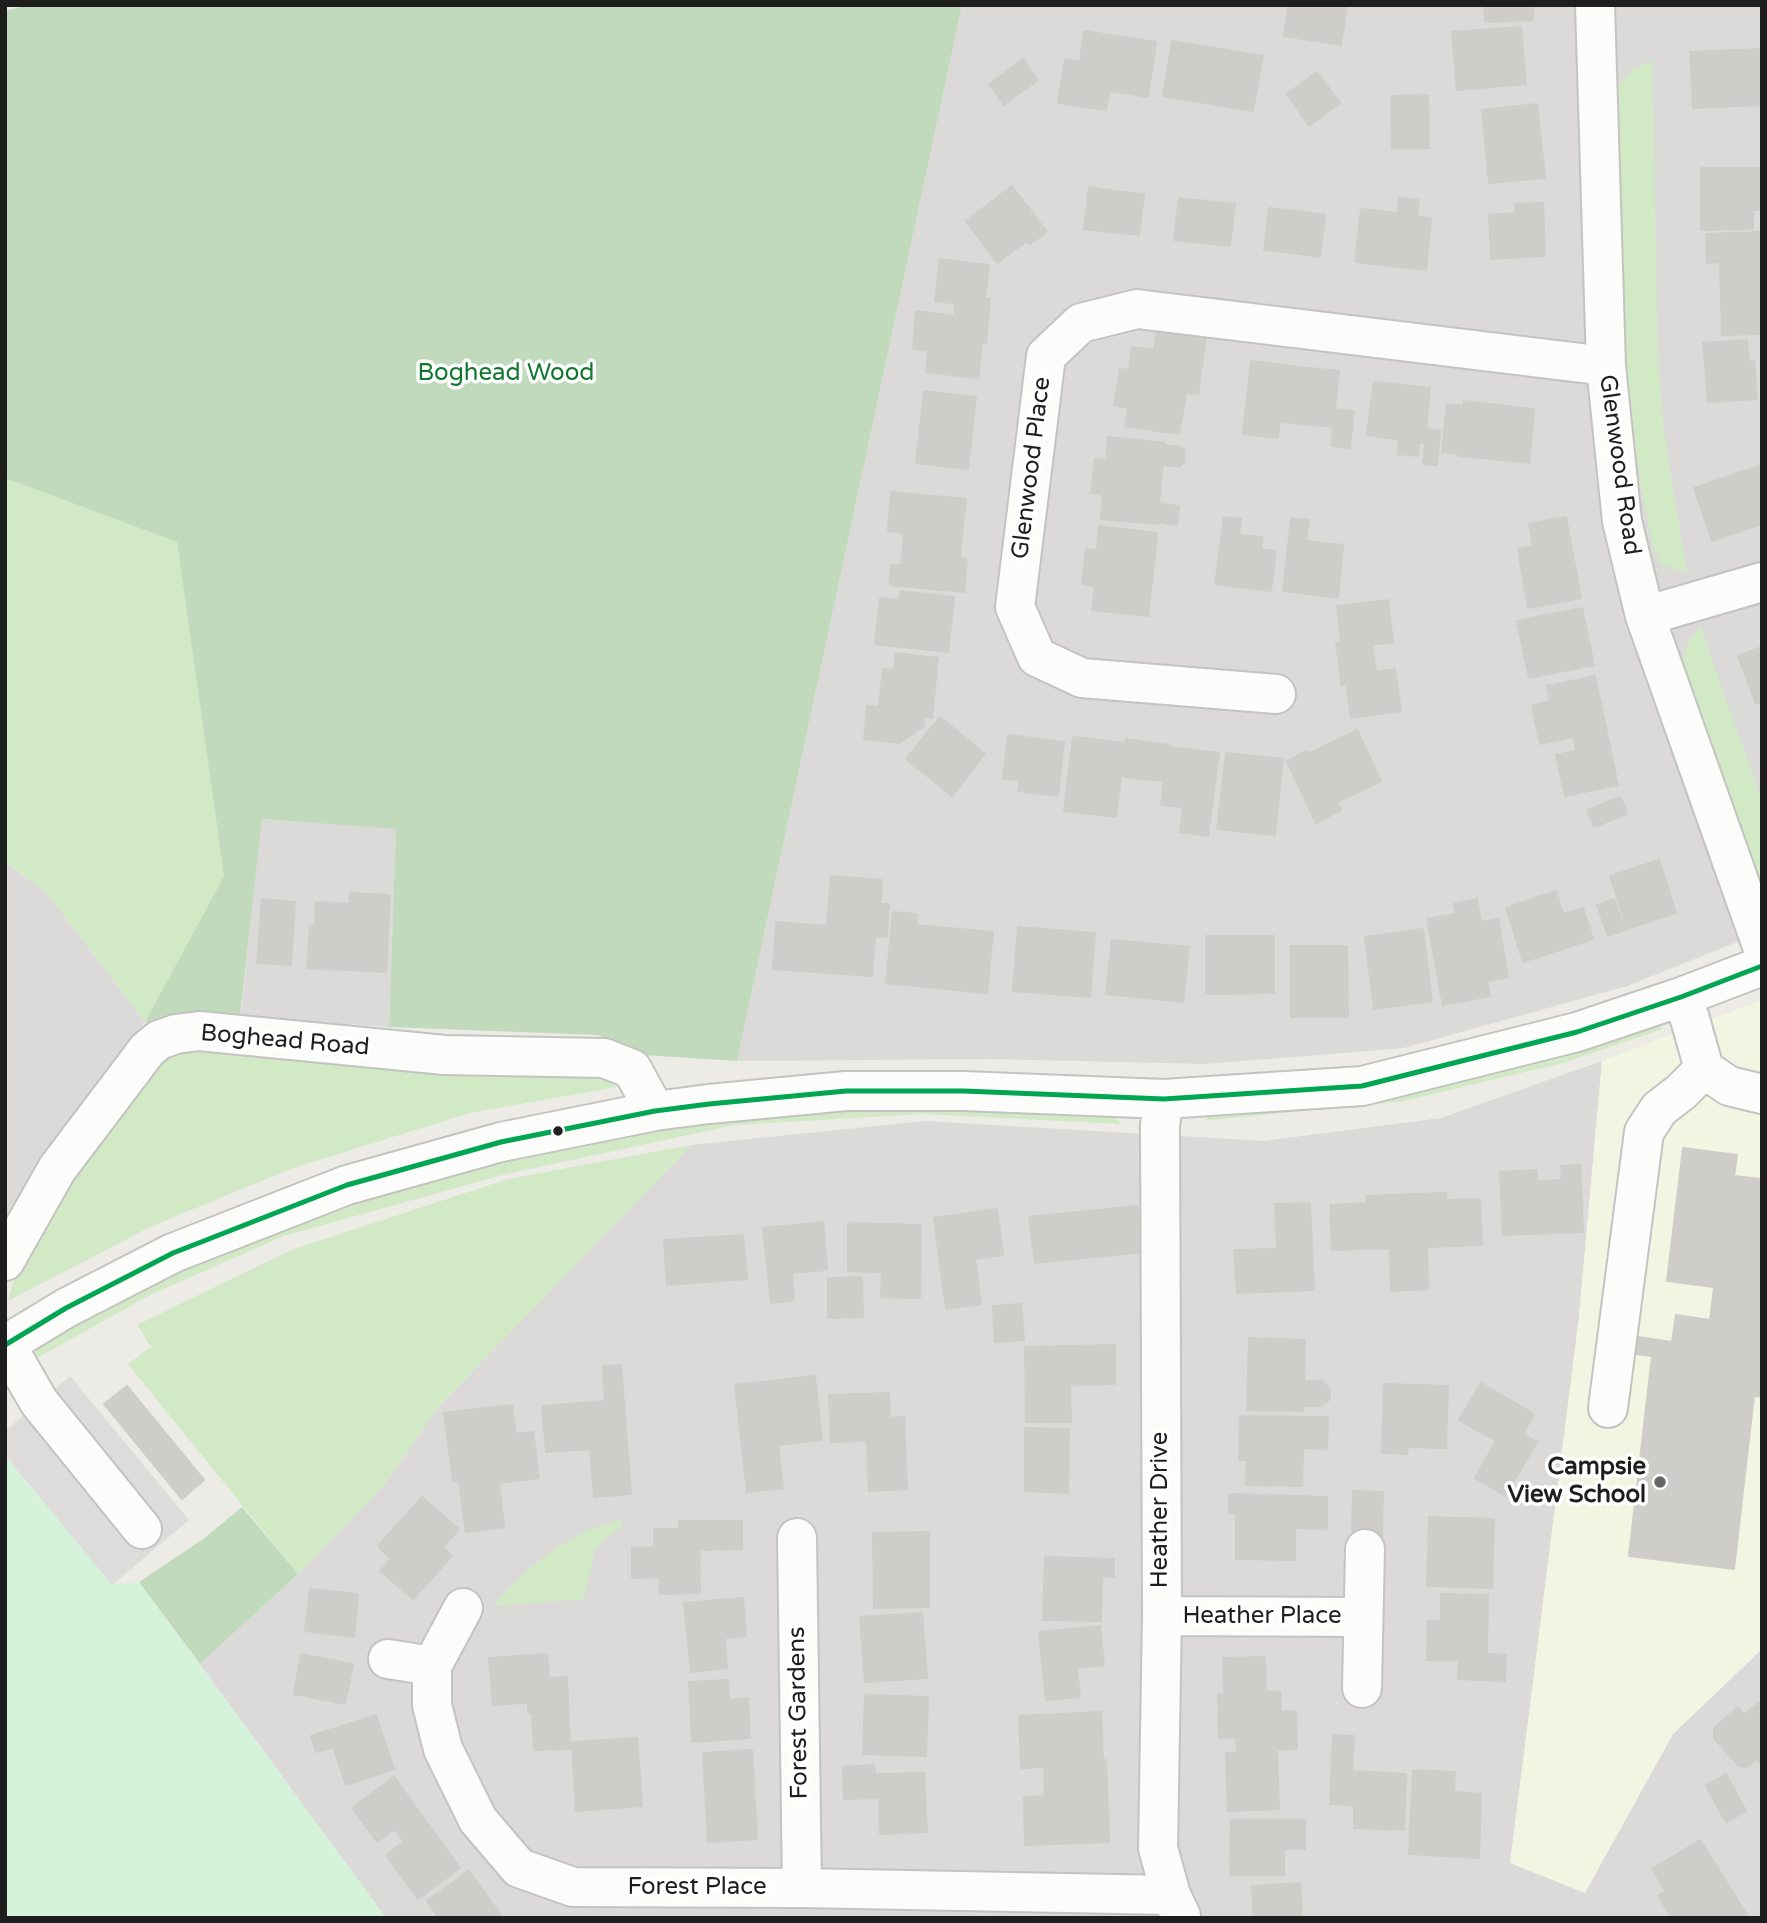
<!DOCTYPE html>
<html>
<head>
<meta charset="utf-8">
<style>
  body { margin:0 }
  #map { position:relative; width:1767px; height:1923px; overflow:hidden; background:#ecebe6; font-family:"Varela Round",sans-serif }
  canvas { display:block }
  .frame { position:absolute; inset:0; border:7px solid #1e1e1e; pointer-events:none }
</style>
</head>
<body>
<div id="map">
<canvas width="1767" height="1923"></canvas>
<div class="frame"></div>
</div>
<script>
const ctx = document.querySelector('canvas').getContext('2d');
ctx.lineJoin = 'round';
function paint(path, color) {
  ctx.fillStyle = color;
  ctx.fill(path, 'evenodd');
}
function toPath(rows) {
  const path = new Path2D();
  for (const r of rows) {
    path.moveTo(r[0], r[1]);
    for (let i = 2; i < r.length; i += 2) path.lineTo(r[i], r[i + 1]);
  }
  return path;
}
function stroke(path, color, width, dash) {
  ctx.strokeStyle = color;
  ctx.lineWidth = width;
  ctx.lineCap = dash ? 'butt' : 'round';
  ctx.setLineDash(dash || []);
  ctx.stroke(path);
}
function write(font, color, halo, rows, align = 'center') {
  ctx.font = font + ' "Varela Round",sans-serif';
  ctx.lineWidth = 7;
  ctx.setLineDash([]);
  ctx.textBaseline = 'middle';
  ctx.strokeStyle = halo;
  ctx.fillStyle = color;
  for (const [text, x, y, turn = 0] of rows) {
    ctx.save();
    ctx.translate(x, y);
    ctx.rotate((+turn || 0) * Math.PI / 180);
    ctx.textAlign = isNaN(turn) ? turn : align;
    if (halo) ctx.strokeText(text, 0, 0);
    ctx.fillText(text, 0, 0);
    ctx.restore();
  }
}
paint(toPath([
  [962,5,1762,5,1762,932,1627,986,1404,1048,1206,1064,991,1059,737,1061],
  [261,819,396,828,389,1027,241,1017],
  [5,862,47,893,145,1022,5,1218],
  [1602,1061,1579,1316,1585,1892,1673,1734,1762,1649,1762,1918,386,1918,200,1664,298,1574,384,1485,439,1406,691,1145,925,1121,1264,1141,1441,1118]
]), '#dbdad8');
paint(toPath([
  [1762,1000,1762,1649,1673,1734,1585,1893,1510,1863,1579,1316,1602,1061]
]), '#f2f5e2');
paint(toPath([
  [1652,61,1658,359,1664,432,1687,574,1661,564,1652,544,1635,452,1626,362,1617,87,1634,69],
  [5,478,177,542,224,876,145,1022,47,893,5,862],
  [1700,626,1762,801,1762,884,1753,877,1681,669,1687,645],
  [1653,1018,1663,1029,1563,1063,1404,1101,1203,1121,1224,1106],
  [182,1049,603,1071,616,1087,470,1113,293,1168,152,1226,8,1301,20,1260,145,1070],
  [924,1102,1107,1106,1121,1124,923,1114,735,1125,506,1174,284,1236,152,1294,19,1368,5,1360,148,1278,390,1181,629,1127],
  [691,1145,439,1406,384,1485,298,1574,128,1364,151,1347,137,1325,291,1250,508,1179],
  [621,1519,622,1526,595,1548,584,1599,493,1606,525,1572,557,1547,590,1529]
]), '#d2e9c6');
paint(toPath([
  [28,5,962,5,737,1061,643,1055,598,1035,389,1027,396,829,262,819,240,1017,145,1022,224,876,177,542,5,478,5,11],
  [242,1507,298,1574,200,1664,139,1582,203,1539]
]), '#c1dabc');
paint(toPath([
  [5,1455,112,1585,139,1582,386,1918,5,1918]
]), '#d5f2db');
paint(toPath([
  [70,1376,189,1520,112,1585,5,1455,5,1431]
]), '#dddcda');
const building = toPath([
  [1289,5,1347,5,1341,45,1284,36,1289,5],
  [1484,5,1533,5,1533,20,1485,22,1484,5],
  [1521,27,1526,84,1457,90,1452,32,1521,27],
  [1084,31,1156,42,1148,97,1110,91,1106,110,1058,103,1065,59,1080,62,1084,31],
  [1172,41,1263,56,1253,111,1163,96,1172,41],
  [1762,49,1762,105,1693,108,1690,52,1762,49],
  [1023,59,1038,80,1004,105,989,84,1023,59],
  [1317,72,1340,103,1309,126,1287,94,1317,72],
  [1428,95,1429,148,1392,148,1391,96,1428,95],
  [1537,104,1545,178,1489,183,1482,110,1537,104],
  [1701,168,1762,168,1762,210,1753,210,1753,229,1701,230,1701,168],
  [1012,186,1047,232,1030,244,1027,241,1032,237,999,196,1012,186],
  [1089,187,1116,191,1111,232,1084,229,1089,187],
  [1116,191,1144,194,1139,235,1111,232,1116,191],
  [999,196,1032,237,997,263,966,221,999,196],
  [1179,198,1207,201,1202,243,1174,240,1179,198],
  [1399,198,1419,200,1417,216,1431,218,1426,270,1391,266,1399,198],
  [1207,201,1235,204,1230,246,1202,243,1207,201],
  [1543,203,1545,256,1491,259,1489,215,1516,213,1515,204,1543,203],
  [1269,208,1298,211,1293,253,1264,250,1269,208],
  [1361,209,1396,213,1391,266,1355,262,1361,209],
  [1298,211,1325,215,1320,257,1293,253,1298,211],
  [1762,232,1762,334,1722,335,1720,262,1707,263,1706,234,1762,232],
  [940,259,989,265,984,307,935,301,940,259],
  [985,298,990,299,988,319,954,316,956,303,984,307,985,298],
  [916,311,954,316,953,329,983,332,978,378,926,372,928,351,913,349,916,311],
  [954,316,988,319,986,343,982,343,983,332,953,329,954,316],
  [1157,329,1206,336,1198,394,1118,383,1120,369,1129,370,1132,347,1154,350,1157,329],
  [1747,340,1749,362,1754,361,1757,399,1708,402,1703,343,1747,340],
  [1251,361,1300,367,1294,423,1280,421,1278,438,1243,434,1251,361],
  [1300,367,1339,371,1333,427,1294,423,1300,367],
  [1374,382,1402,385,1396,439,1367,435,1374,382],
  [1118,383,1186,393,1179,434,1125,426,1128,408,1114,405,1118,383],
  [1402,385,1430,388,1425,443,1419,443,1418,456,1398,454,1399,439,1396,439,1402,385],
  [924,391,976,397,972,433,920,427,924,391],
  [1464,401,1498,405,1492,459,1458,456,1464,401],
  [1447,404,1464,406,1459,454,1442,452,1447,404],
  [1498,405,1534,409,1529,463,1492,459,1498,405],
  [1335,409,1354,411,1350,448,1331,446,1335,409],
  [920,427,972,433,968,469,916,463,920,427],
  [1426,429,1440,431,1437,465,1423,464,1426,429],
  [1108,437,1165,443,1165,445,1181,447,1185,451,1184,462,1179,467,1163,465,1161,484,1093,476,1095,459,1106,460,1108,437],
  [1762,465,1762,524,1712,541,1694,488,1762,465],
  [1093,476,1161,484,1159,504,1179,506,1177,525,1158,522,1157,524,1101,519,1103,495,1091,493,1093,476],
  [891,492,966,499,961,543,904,537,904,533,888,531,891,492],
  [1224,517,1241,519,1239,535,1263,537,1261,549,1276,551,1271,591,1215,584,1224,517],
  [1566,517,1581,598,1528,608,1518,549,1533,546,1529,524,1566,517],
  [1291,518,1309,520,1306,541,1343,545,1338,598,1283,591,1291,518],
  [1099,526,1157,533,1153,573,1084,566,1086,549,1097,550,1099,526],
  [904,537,961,543,960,558,967,559,964,592,890,585,891,565,901,565,904,537],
  [1084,566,1153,573,1148,616,1092,610,1095,586,1082,584,1084,566],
  [900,591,954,597,948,652,875,644,880,598,900,600,900,591],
  [1388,600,1393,642,1342,649,1337,606,1388,600],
  [1582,608,1594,665,1529,678,1517,621,1582,608],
  [1341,643,1342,649,1372,645,1374,658,1339,662,1336,644,1341,643],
  [1762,647,1762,702,1756,704,1738,656,1762,647],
  [896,653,938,658,932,718,924,717,924,726,900,743,864,739,867,706,879,707,883,669,894,670,896,653],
  [1374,658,1376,672,1345,676,1346,684,1341,685,1339,662,1374,658],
  [1395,669,1401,711,1351,718,1345,676,1395,669],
  [1595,676,1618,785,1565,796,1556,755,1576,751,1573,737,1540,744,1532,705,1550,701,1547,686,1595,676],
  [940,717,985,754,952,796,906,759,940,717],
  [1357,730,1381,781,1337,802,1341,810,1316,823,1301,791,1321,781,1308,754,1357,730],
  [1008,735,1064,742,1058,796,1018,791,1020,781,1003,778,1008,735],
  [1073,737,1125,743,1116,817,1064,811,1073,737],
  [1126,739,1146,742,1142,779,1121,776,1126,739],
  [1146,742,1168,745,1164,781,1142,779,1146,742],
  [1168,747,1219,753,1208,836,1180,832,1183,807,1161,805,1168,747],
  [1307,751,1321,781,1301,791,1287,761,1307,751],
  [1226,753,1283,759,1275,835,1217,829,1226,753],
  [1621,797,1627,814,1594,827,1587,810,1621,797],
  [1659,860,1676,913,1627,929,1610,876,1659,860],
  [831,876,882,880,881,904,889,904,887,937,875,936,872,976,773,969,776,922,827,926,831,876],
  [1556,891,1563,914,1583,908,1593,939,1523,962,1506,908,1556,891],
  [350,893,390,895,386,972,307,968,310,926,315,925,316,902,349,904,350,893],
  [262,899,295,902,291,965,257,963,262,899],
  [1477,899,1481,922,1498,919,1508,977,1487,981,1490,996,1443,1005,1427,919,1456,914,1454,904,1477,899],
  [1614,899,1625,930,1608,936,1597,905,1614,899],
  [893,912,917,914,916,925,993,932,987,993,886,983,893,912],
  [1018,927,1095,933,1090,997,1013,991,1018,927],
  [1423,929,1432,1001,1374,1009,1365,937,1423,929],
  [1206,936,1274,936,1274,993,1206,994,1206,936],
  [1112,940,1189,947,1183,1002,1106,994,1112,940],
  [1291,946,1347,946,1348,1017,1291,1017,1291,946],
  [1683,1148,1737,1155,1734,1176,1762,1179,1762,1397,1754,1396,1734,1569,1629,1556,1652,1356,1635,1354,1638,1337,1672,1342,1676,1315,1710,1320,1714,1287,1667,1281,1683,1148],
  [1580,1165,1583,1232,1503,1235,1500,1172,1537,1170,1537,1181,1562,1180,1561,1166,1580,1165],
  [1446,1193,1446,1200,1480,1199,1482,1245,1427,1247,1428,1289,1391,1291,1390,1248,1332,1250,1330,1205,1367,1203,1366,1196,1446,1193],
  [1310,1203,1314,1290,1237,1293,1234,1250,1277,1249,1275,1204,1310,1203],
  [1137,1206,1142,1252,1035,1263,1029,1217,1137,1206],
  [997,1209,1003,1255,975,1259,981,1304,946,1309,934,1218,997,1209],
  [823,1222,827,1270,792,1273,794,1300,771,1303,763,1228,823,1222],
  [848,1223,921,1225,920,1298,881,1297,882,1272,848,1271,848,1223],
  [743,1235,747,1279,667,1285,664,1240,743,1235],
  [862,1277,863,1317,828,1318,828,1278,862,1277],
  [1021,1304,1024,1340,995,1342,993,1306,1021,1304],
  [1249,1338,1305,1340,1304,1381,1322,1381,1330,1390,1330,1399,1321,1406,1304,1406,1303,1411,1247,1410,1249,1338],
  [1115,1345,1115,1384,1070,1385,1071,1422,1026,1422,1025,1347,1115,1345],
  [621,1365,631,1494,594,1497,590,1449,546,1452,542,1406,605,1401,603,1366,621,1365],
  [815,1376,822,1440,778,1445,783,1488,747,1492,735,1385,815,1376],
  [1481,1383,1534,1414,1523,1434,1537,1442,1505,1496,1475,1478,1496,1441,1459,1420,1481,1383],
  [1384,1384,1448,1386,1446,1448,1408,1447,1407,1454,1382,1453,1384,1384],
  [127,1386,204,1480,182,1499,104,1404,127,1386],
  [889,1393,891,1440,831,1442,829,1395,889,1393],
  [512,1405,516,1434,533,1432,539,1478,499,1483,504,1527,466,1532,459,1480,453,1481,444,1413,512,1405],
  [1240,1416,1328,1417,1327,1449,1303,1448,1302,1486,1246,1485,1247,1460,1239,1460,1240,1416],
  [904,1417,907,1489,869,1491,867,1441,891,1440,890,1418,904,1417],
  [1025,1428,1069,1429,1068,1493,1025,1491,1025,1428],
  [1353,1491,1383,1492,1382,1538,1352,1537,1353,1491],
  [1229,1494,1327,1497,1327,1529,1295,1528,1295,1560,1236,1559,1236,1513,1229,1513,1229,1494],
  [422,1497,459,1529,443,1547,452,1556,413,1599,380,1571,391,1559,378,1546,422,1497],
  [1429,1517,1494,1519,1492,1588,1427,1586,1429,1517],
  [679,1521,742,1521,742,1549,699,1550,699,1529,679,1529,679,1521],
  [654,1529,699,1529,700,1593,660,1594,659,1577,632,1578,632,1548,654,1548,654,1529],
  [929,1532,929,1607,874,1608,873,1533,929,1532],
  [1045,1557,1114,1559,1114,1577,1102,1576,1101,1621,1043,1620,1045,1557],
  [310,1589,358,1594,354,1637,305,1631,310,1589],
  [1441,1594,1488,1595,1487,1654,1506,1655,1505,1681,1458,1679,1459,1660,1427,1660,1428,1621,1441,1621,1441,1594],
  [743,1598,746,1636,725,1638,727,1668,691,1672,684,1603,743,1598],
  [922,1613,927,1678,865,1682,860,1617,922,1613],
  [1100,1626,1104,1665,1077,1668,1080,1697,1046,1700,1039,1632,1100,1626],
  [301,1654,353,1664,345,1704,294,1694,301,1654],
  [547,1654,551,1701,493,1705,489,1658,547,1654],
  [1265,1657,1266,1692,1280,1692,1281,1711,1296,1711,1297,1749,1237,1751,1236,1737,1219,1738,1218,1694,1224,1693,1223,1658,1265,1657],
  [567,1677,570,1749,534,1750,532,1712,528,1713,528,1703,551,1701,549,1678,567,1677],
  [728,1680,729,1700,748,1698,750,1738,692,1742,689,1682,728,1680],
  [865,1695,928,1697,926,1756,863,1754,865,1695],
  [1762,1700,1762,1764,1757,1759,1747,1767,1739,1766,1714,1738,1714,1728,1738,1707,1744,1715,1762,1700],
  [1101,1712,1103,1760,1106,1760,1109,1842,1025,1845,1024,1797,1045,1796,1044,1767,1021,1768,1019,1716,1101,1712],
  [376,1715,394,1769,346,1785,333,1747,316,1752,311,1736,376,1715],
  [1333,1735,1354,1736,1352,1771,1406,1774,1404,1830,1354,1828,1354,1805,1330,1804,1333,1735],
  [637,1738,642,1806,576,1811,572,1742,637,1738],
  [752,1750,757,1839,708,1842,703,1753,752,1750],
  [1277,1751,1279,1809,1228,1811,1226,1753,1277,1751],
  [874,1765,875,1774,924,1773,927,1832,880,1834,879,1798,844,1799,843,1767,874,1765],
  [1413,1770,1455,1772,1454,1792,1481,1794,1479,1858,1409,1854,1413,1770],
  [1726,1774,1746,1811,1726,1822,1706,1786,1726,1774],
  [394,1777,460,1868,418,1899,386,1855,404,1842,395,1829,377,1842,352,1808,394,1777],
  [1231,1820,1305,1820,1305,1849,1284,1849,1284,1875,1230,1875,1231,1820],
  [1700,1840,1747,1915,1743,1918,1672,1918,1658,1896,1666,1891,1652,1869,1700,1840],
  [469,1871,503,1918,439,1918,427,1901,469,1871],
  [1300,1883,1302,1918,1254,1918,1252,1886,1300,1883]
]);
paint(building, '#cfcdc9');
stroke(building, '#cfcdc8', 2);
const minor = toPath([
  [1595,5,1606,366,1622,521,1645,616,1762,946],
  [1645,616,1762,582],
  [1276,694,1082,678,1037,657,1015,607,1046,356,1081,323,1137,309,1606,366],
  [1681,997,1690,1019,1704,1069,1729,1086,1762,1094],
  [1164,1099,1160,1125,1162,1616,1158,1848,1171,1895,1181,1916],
  [5,1261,57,1169,135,1066,147,1050,159,1040,176,1034,199,1031,445,1055,604,1058,632,1069,655,1111],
  [5,1343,39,1402,142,1529],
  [5,1345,66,1308,173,1253,347,1185,501,1142,655,1111,709,1104,846,1091,964,1091,1164,1099,1362,1086,1577,1032,1681,997,1762,966],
  [1608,1408,1644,1132,1659,1109,1681,1092,1704,1069],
  [797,1538,802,1888],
  [463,1608,432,1666,432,1705,443,1749,478,1820,519,1868,573,1887,802,1888,1171,1895],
  [1162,1616,1363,1617],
  [388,1659,432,1666],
  [1362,1688,1365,1549]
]);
stroke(minor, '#c3c3c1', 42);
stroke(minor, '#fcfcfb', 38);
stroke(toPath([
  [5,1345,66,1308,173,1253,347,1185,501,1142,655,1111,709,1104,846,1091,964,1091,1164,1099,1362,1086,1577,1032,1681,997,1762,966]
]), '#00a651', 5);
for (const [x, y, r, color] of [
  [558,1131,6,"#1e1e1e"],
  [1660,1482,7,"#666664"]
]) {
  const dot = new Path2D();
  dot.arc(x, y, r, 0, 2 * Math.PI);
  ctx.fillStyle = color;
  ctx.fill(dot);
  stroke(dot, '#fff', 2.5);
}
write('24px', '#10772e', '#fff', [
  ["Boghead Wood",506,374]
]);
write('24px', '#1e1e1e', '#fff', [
  ["Glenwood Road",1619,465,82],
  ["Glenwood Place",1032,468,-83],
  ["Boghead Road",285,1041,5],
  ["Heather Drive",1161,1510,-90],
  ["Heather Place",1262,1617],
  ["Forest Gardens",799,1713,-91],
  ["Forest Place",697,1888]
]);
write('bold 24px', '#1e1e1e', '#fff', [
  ["Campsie",1646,1468],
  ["View School",1646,1496]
], 'right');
</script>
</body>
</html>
